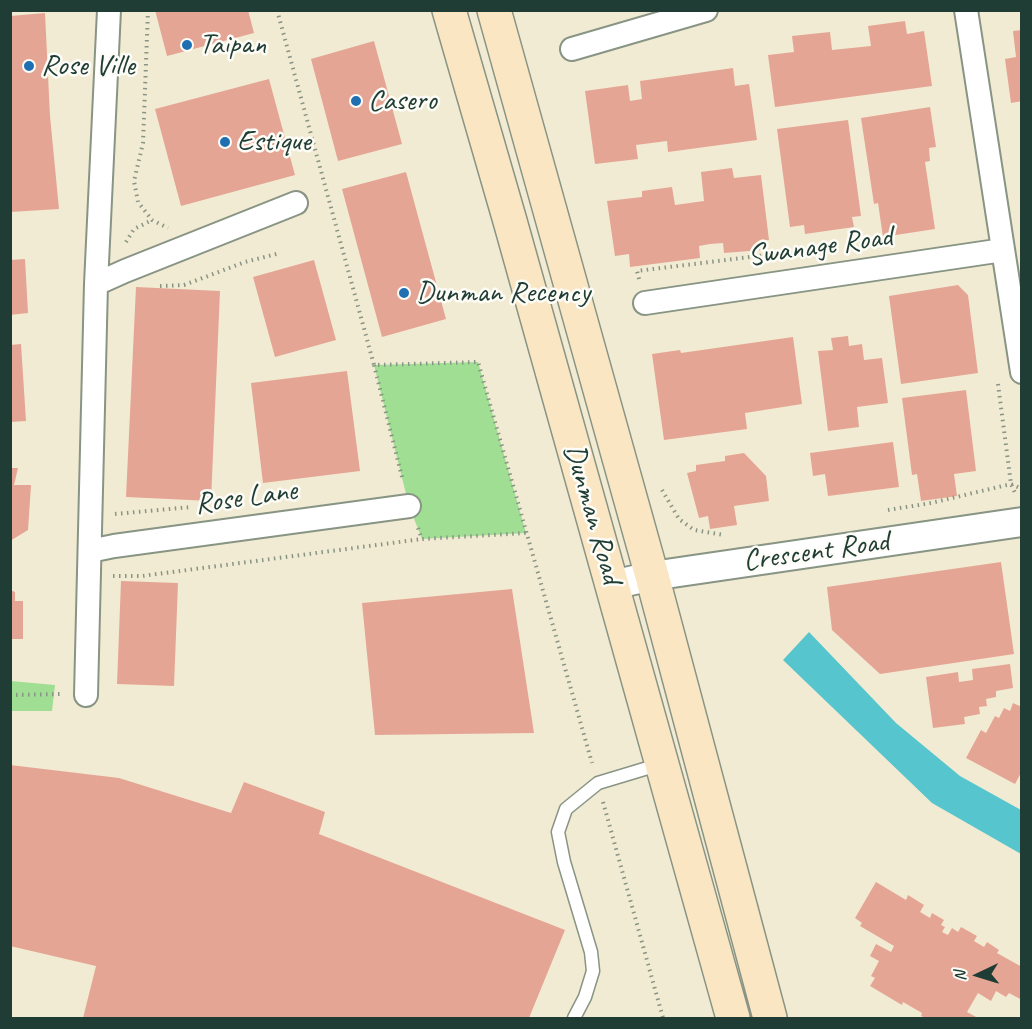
<!DOCTYPE html>
<html>
<head>
<meta charset="utf-8">
<style>
  body { margin:0 }
  #map { position:relative; width:1032px; height:1029px; overflow:hidden; background:#f2ebd3; font-family:Caveat,sans-serif }
  canvas { display:block }
  .frame { position:absolute; inset:0; border:12px solid #1f3d34; pointer-events:none }
  .north { position:absolute; left:948px; top:945px; width:60px; height:60px; -webkit-text-stroke:4px #fdfcf7; paint-order:stroke; rotate:266deg; font-size:16px; font-weight:700; line-height:24px; text-align:center; color:#1f3d34 }
  .north::after { content:''; display:block; margin:auto; width:21px; height:27px; background:#1f3d34; clip-path:polygon(50% 0,100% 100%,50% 72%,0 100%) }
</style>
</head>
<body>
<div id="map">
<canvas width="1032" height="1029"></canvas>
<div class="frame"></div>
<div class="north">N</div>
</div>
<script>
const ctx = document.querySelector('canvas').getContext('2d');
ctx.lineJoin = 'round';
function paint(path, color) {
  ctx.fillStyle = color;
  ctx.fill(path, 'evenodd');
}
function toPath(rows) {
  const path = new Path2D();
  for (const r of rows) {
    path.moveTo(r[0], r[1]);
    for (let i = 2; i < r.length; i += 2) path.lineTo(r[i], r[i + 1]);
  }
  return path;
}
function stroke(path, color, width, dash) {
  ctx.strokeStyle = color;
  ctx.lineWidth = width;
  ctx.lineCap = dash ? 'butt' : 'round';
  ctx.setLineDash(dash || []);
  ctx.stroke(path);
}
function write(font, color, halo, rows, align = 'center') {
  ctx.font = font + ' Caveat,sans-serif';
  ctx.lineWidth = 5;
  ctx.setLineDash([]);
  ctx.textBaseline = 'middle';
  ctx.strokeStyle = halo;
  ctx.fillStyle = color;
  for (const [text, x, y, turn = 0] of rows) {
    ctx.save();
    ctx.translate(x, y);
    ctx.rotate((+turn || 0) * Math.PI / 180);
    ctx.textAlign = isNaN(turn) ? turn : align;
    if (halo) ctx.strokeText(text, 0, 0);
    ctx.fillText(text, 0, 0);
    ctx.restore();
  }
}
paint(toPath([
  [478,362,526,533,422,539,409,506,374,365],
  [11,681,55,685,52,711,11,711]
]), '#9fde93');
paint(toPath([
  [809,632,896,723,960,776,1021,810,1021,854,932,803,783,660]
]), '#57c5cd');
paint(toPath([
  [155,10,248,10,254,33,167,56],
  [45,13,50,116,59,209,10,212,10,16],
  [905,21,907,34,924,31,932,86,775,107,768,55,794,52,792,36,830,32,832,50,871,46,868,26],
  [1022,30,1022,101,1011,103,1005,59,1016,57,1013,31],
  [374,41,402,144,338,161,311,59],
  [733,68,735,86,749,84,757,140,668,152,667,141,636,145,638,159,595,164,585,91,628,85,630,101,642,99,640,81],
  [269,79,295,175,181,206,155,109],
  [930,107,936,147,929,148,930,161,925,162,935,229,883,237,878,203,874,204,861,118],
  [848,120,861,216,852,217,854,227,805,234,804,225,790,227,777,129],
  [732,168,734,178,761,175,769,240,761,241,762,250,724,253,723,243,710,244,699,246,700,258,630,267,629,254,615,256,607,201,642,197,642,191,672,187,675,205,704,201,701,172],
  [406,172,446,319,382,337,342,189],
  [25,259,28,313,10,315,10,260],
  [314,260,336,340,275,357,253,277],
  [958,285,968,295,978,373,901,384,889,296],
  [136,287,220,291,211,501,126,497],
  [848,336,849,346,862,344,864,360,882,358,888,403,857,407,859,427,828,431,818,351,833,350,831,338],
  [793,337,802,404,745,413,747,429,664,440,652,354,680,350,681,353],
  [21,344,26,421,10,422,10,345],
  [347,371,360,471,263,483,251,383],
  [966,390,976,471,954,474,957,496,921,501,917,474,912,475,902,398],
  [893,442,899,487,828,496,825,474,813,476,810,453],
  [744,453,766,476,769,501,734,506,737,525,710,529,708,516,699,518,687,473,696,471,696,465,725,461,725,456],
  [10,468,18,468,14,485,31,485,28,530,10,541],
  [1001,562,1014,654,880,674,832,630,827,587],
  [121,581,178,583,174,686,117,684],
  [512,589,534,733,375,735,362,603],
  [10,590,15,592,15,601,23,601,23,639,10,639],
  [1010,664,1013,688,996,691,996,697,986,699,987,706,979,707,980,714,964,717,965,724,933,728,926,677,958,672,959,682,973,680,972,669],
  [1013,703,1022,707,1022,771,1015,784,966,758,981,730,986,733,995,716,999,718,1004,708,1010,711],
  [10,765,119,778,231,813,244,782,325,812,319,834,565,930,529,1018,83,1018,96,966,10,946],
  [876,882,906,900,908,895,924,905,920,912,930,918,932,913,944,920,941,925,945,927,942,932,948,935,952,928,958,932,961,927,977,936,974,941,984,947,987,942,999,950,997,953,1022,967,1022,1000,1009,993,1006,997,996,991,991,1001,978,993,967,1012,978,1018,926,1018,921,1016,922,1013,903,1002,902,1005,870,986,875,978,871,976,879,961,870,956,876,944,891,952,894,946,860,926,862,923,855,918]
]), '#e5a594');
const service = toPath([
  [574,1018,585,997,593,971,591,952,564,862,558,832,566,809,598,783,661,764]
]);
const minor = toPath([
  [966,10,1022,372],
  [572,49,706,10],
  [96,284,125,271,296,203],
  [645,303,1003,250],
  [90,551,114,546,409,506],
  [86,695,96,284,109,10]
]);
const tertiary = toPath([
  [612,585,652,576,1022,522]
]);
const secondary = toPath([
  [449,10,510,221,733,1018],
  [494,10,652,576,770,1018]
]);
stroke(service, '#889484', 15);
stroke(minor, '#889484', 26);
stroke(tertiary, '#889484', 32);
stroke(secondary, '#889484', 36);
stroke(toPath([
  [148,10,143,143,134,181,138,202,152,220,168,228],
  [277,10,374,365,478,362,592,763],
  [126,242,134,229,152,220],
  [639,279,637,271,823,248],
  [160,286,184,285,245,262,280,253],
  [374,365,403,481],
  [998,384,1011,484,1016,495],
  [662,490,679,519,694,530,724,535],
  [888,510,931,503,1011,484,1022,489],
  [115,514,191,507],
  [418,528,422,539,526,533],
  [113,576,142,576,422,539],
  [10,695,61,694],
  [603,802,663,1018]
]), '#889484', 4, [1.5, 4.5]);
stroke(service, '#fff', 12);
stroke(minor, '#fff', 22);
stroke(tertiary, '#fff', 28);
stroke(secondary, '#fbe6c4', 33);
for (const [x, y, r, color] of [
  [187,45,6,"#1f6fb2"],
  [29,66,6,"#1f6fb2"],
  [356,101,6,"#1f6fb2"],
  [225,142,6,"#1f6fb2"],
  [404,293,6,"#1f6fb2"]
]) {
  const dot = new Path2D();
  dot.arc(x, y, r, 0, 2 * Math.PI);
  ctx.fillStyle = color;
  ctx.fill(dot);
  stroke(dot, '#fdfcf7', 2);
}
write('30px', '#1f3d34', '#fdfcf7', [
  ["Taipan",199,45],
  ["Rose Ville",41,66],
  ["Casero",368,101],
  ["Estique",237,142],
  ["Dunman Recency",416,293]
], 'left');
write('30px', '#1f3d34', '#fdfcf7', [
  ["Swanage Road",820,247,-8],
  ["Rose Lane",246,498,-8],
  ["Dunman Road",592,514,74],
  ["Crescent Road",816,552,-8]
]);
</script>
</body>
</html>
